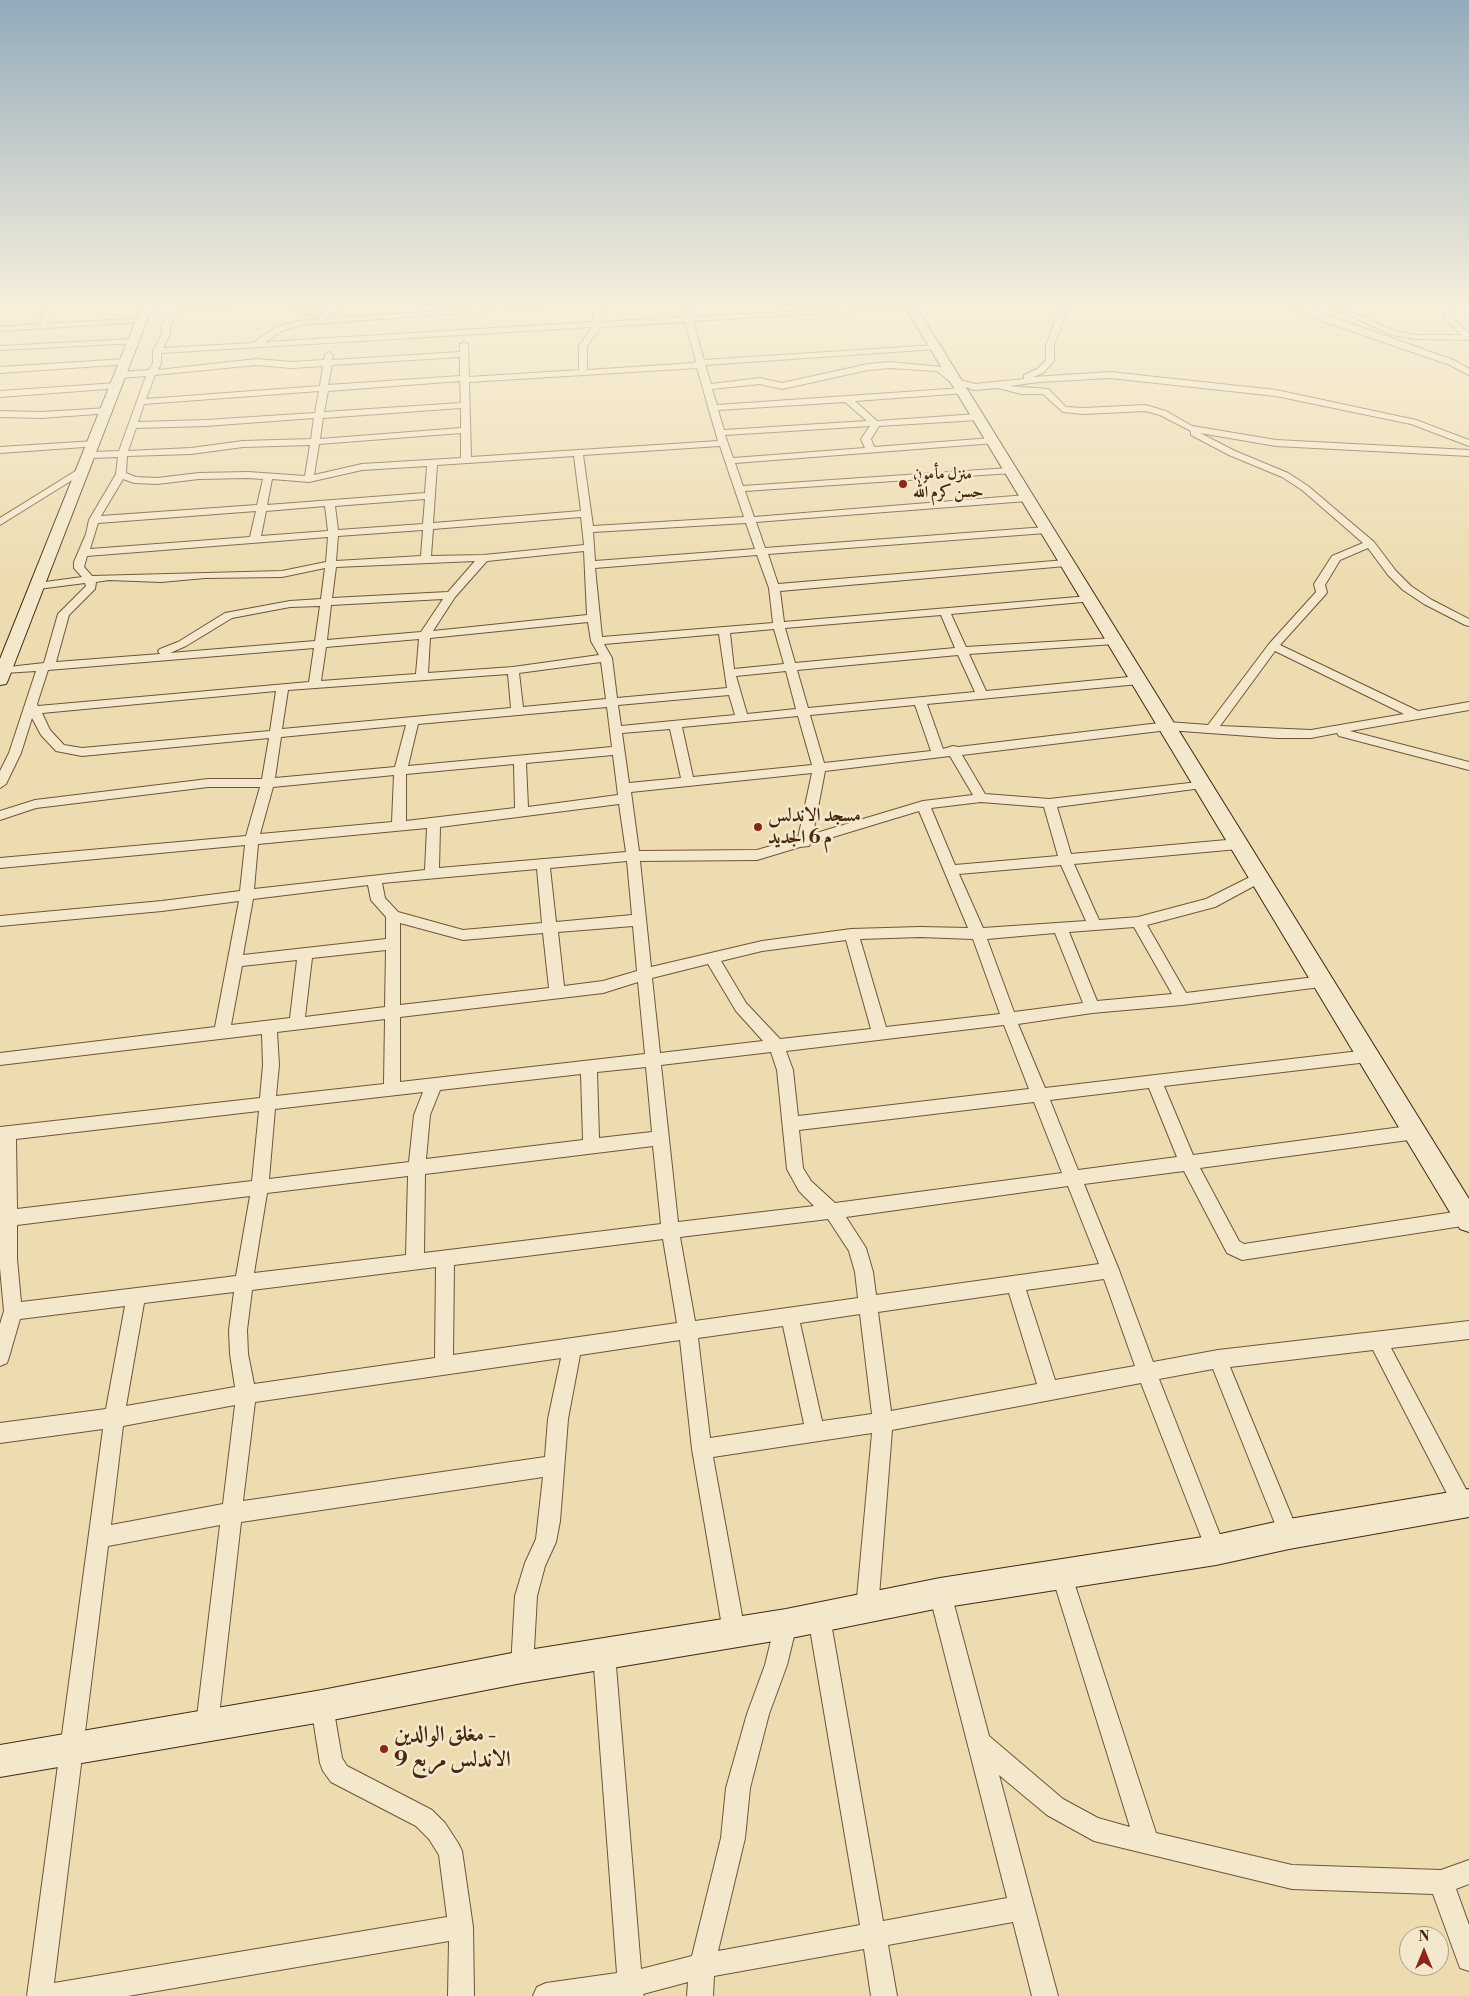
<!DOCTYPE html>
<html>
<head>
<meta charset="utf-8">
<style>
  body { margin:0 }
  #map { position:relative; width:1469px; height:1996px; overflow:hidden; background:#eddcaf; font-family:"Libre Bodoni",serif }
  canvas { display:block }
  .north { position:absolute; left:1399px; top:1926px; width:50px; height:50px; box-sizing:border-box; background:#f3e8cb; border:1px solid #af9b81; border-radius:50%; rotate:0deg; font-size:14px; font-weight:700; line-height:20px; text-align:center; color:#482713 }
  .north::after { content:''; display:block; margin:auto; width:18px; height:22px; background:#8f2418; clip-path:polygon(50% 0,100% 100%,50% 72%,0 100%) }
</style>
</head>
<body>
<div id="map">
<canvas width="1469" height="1996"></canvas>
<div class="north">N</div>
</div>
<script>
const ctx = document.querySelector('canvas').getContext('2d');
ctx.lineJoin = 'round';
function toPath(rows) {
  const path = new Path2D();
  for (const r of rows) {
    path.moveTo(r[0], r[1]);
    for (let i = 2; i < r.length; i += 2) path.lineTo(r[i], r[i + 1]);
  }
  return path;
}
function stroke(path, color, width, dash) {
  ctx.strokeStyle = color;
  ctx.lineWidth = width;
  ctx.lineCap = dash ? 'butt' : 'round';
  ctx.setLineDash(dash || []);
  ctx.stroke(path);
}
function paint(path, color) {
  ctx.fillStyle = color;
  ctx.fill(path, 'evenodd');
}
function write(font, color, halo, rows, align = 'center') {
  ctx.font = font + ' "Libre Bodoni",Amiri,serif';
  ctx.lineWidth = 5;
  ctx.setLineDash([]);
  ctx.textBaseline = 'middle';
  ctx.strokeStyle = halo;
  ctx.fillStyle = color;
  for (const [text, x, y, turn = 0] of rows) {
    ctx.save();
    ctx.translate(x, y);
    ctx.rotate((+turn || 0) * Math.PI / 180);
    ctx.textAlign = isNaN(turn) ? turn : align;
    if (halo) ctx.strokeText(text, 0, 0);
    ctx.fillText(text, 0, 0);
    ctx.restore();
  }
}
const street = toPath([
  [0,305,11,305,0,308,0,305],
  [48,305,56,305,46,324,142,318,146,320,142,322,0,331,0,327,38,324,48,305],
  [171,305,179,305,178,307,250,305,177,312,170,325,170,334,163,348,253,343,276,327,299,321,321,319,285,305,297,305,321,314,337,305,347,305,324,319,524,305,568,305,300,325,282,331,265,342,594,322,592,305,600,305,602,322,683,317,680,305,688,305,691,317,913,305,910,308,693,321,704,360,936,345,940,347,936,349,705,365,711,384,760,378,782,383,868,364,890,362,942,367,956,379,975,384,1024,379,1024,375,1037,369,1046,360,1046,345,1058,313,1064,305,1072,305,1066,313,1054,345,1054,361,1043,373,1033,377,1110,372,1276,390,1416,420,1469,440,1469,446,1411,424,1276,396,1110,378,1039,382,1009,386,1048,389,1066,407,1083,408,1145,405,1166,411,1192,426,1276,440,1469,450,1469,456,1276,446,1200,433,1235,451,1288,473,1308,486,1374,542,1396,571,1411,586,1432,600,1469,619,1469,626,1465,625,1424,604,1403,590,1388,575,1368,548,1340,560,1325,585,1327,592,1326,594,1280,645,1418,711,1469,702,1469,710,1350,731,1469,762,1469,770,1339,736,1337,733,1311,738,1277,738,1168,730,962,755,985,794,1049,799,1207,781,1208,784,1207,787,1202,788,1057,807,1071,854,1238,839,1245,844,1238,849,1074,864,1099,920,1138,917,1206,899,1260,872,1267,877,1265,880,1215,907,1147,925,1186,993,1323,976,1328,978,1330,982,1328,986,1182,1005,1092,1013,1018,1024,1045,1088,1368,1050,1374,1052,1376,1056,1374,1060,1368,1062,1164,1086,1193,1155,1416,1125,1422,1127,1424,1132,1422,1137,1416,1139,1200,1168,1239,1241,1244,1244,1467,1210,1469,1211,1469,1225,1242,1260,1227,1253,1184,1171,1084,1184,1119,1270,1153,1362,1218,1350,1469,1321,1469,1339,1391,1348,1469,1495,1469,1512,1463,1514,1456,1511,1373,1350,1230,1367,1299,1534,1296,1541,1289,1544,1282,1541,1213,1369,1159,1379,1226,1550,1223,1557,1216,1560,1209,1557,1141,1383,892,1430,878,1609,875,1617,867,1620,859,1617,856,1609,872,1433,713,1457,745,1632,742,1640,734,1643,726,1640,723,1632,692,1449,680,1340,580,1355,568,1419,560,1521,556,1542,545,1566,537,1596,533,1667,530,1675,522,1678,514,1675,511,1667,515,1596,525,1563,536,1539,543,1477,241,1522,218,1725,215,1733,207,1736,199,1733,196,1725,220,1525,108,1546,54,1983,447,1917,439,1855,429,1839,416,1826,331,1782,323,1771,320,1763,311,1706,314,1698,322,1695,330,1698,333,1706,342,1758,347,1766,432,1810,445,1823,458,1843,462,1851,473,1927,474,1996,448,1996,449,1941,128,1996,27,1996,103,1429,0,1443,0,1423,106,1409,125,1306,20,1319,9,1357,7,1363,0,1366,0,1324,4,1311,0,1268,0,1127,260,1098,263,1065,262,1034,0,1065,0,1053,215,1027,239,901,162,911,0,926,0,916,162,901,240,891,245,845,0,868,0,858,246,836,260,787,208,787,36,808,0,820,0,811,35,800,208,779,262,779,269,738,82,756,56,751,41,735,32,718,21,753,6,784,0,788,0,771,9,753,36,671,4,673,0,672,0,668,44,663,58,614,86,586,85,583,38,589,33,586,38,583,82,577,74,568,74,562,86,534,89,520,116,474,118,457,91,458,86,455,91,452,119,451,146,376,121,378,117,375,121,372,149,370,153,363,153,351,162,334,162,325,169,313,146,314,142,312,146,310,170,308,171,305],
  [685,322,696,361,694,363,587,370,587,346,601,327,685,322],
  [592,327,579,346,579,370,469,377,468,344,464,342,460,344,460,352,332,360,333,355,329,352,325,355,324,360,292,362,256,359,158,370,161,363,161,353,592,327],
  [460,357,460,376,328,385,332,365,460,357],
  [256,365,292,368,323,366,320,386,146,399,155,375,256,365],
  [697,368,718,441,471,457,469,382,697,368],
  [890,368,937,371,959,389,963,386,974,390,998,388,1021,394,1043,394,1063,412,1083,414,1145,411,1160,415,1191,431,1191,435,1229,455,1282,477,1302,490,1363,543,1332,556,1314,584,1316,592,1269,644,1208,725,1168,722,958,747,953,746,943,749,927,704,1139,684,1145,680,1139,676,986,691,969,654,1114,644,1120,641,1114,638,966,647,951,614,1093,601,1094,599,1089,596,784,622,780,591,1066,566,1071,563,1066,560,778,584,768,554,1046,533,1051,530,1046,527,765,548,756,522,1027,501,1032,498,1027,495,754,517,745,491,1012,473,1014,471,1009,468,743,486,735,463,995,443,997,441,992,438,874,447,871,439,879,426,978,420,982,417,978,414,877,421,855,401,966,393,967,391,963,388,717,405,712,389,760,384,782,389,868,370,890,368],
  [460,381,461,403,324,412,328,391,460,381],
  [319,391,315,413,206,420,138,422,144,404,319,391],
  [845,402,867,421,724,430,718,410,845,402],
  [461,408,461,428,320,439,323,418,461,408],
  [314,418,311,439,243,441,191,448,128,451,136,428,206,426,314,418],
  [870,426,861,439,865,448,733,458,725,435,870,426],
  [461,433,461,458,362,464,314,475,319,444,461,433],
  [310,445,305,476,248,472,199,473,157,478,136,477,126,473,127,456,191,454,243,447,310,445],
  [720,446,744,517,593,526,583,455,720,446],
  [574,456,581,511,433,523,437,465,574,456],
  [427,466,425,493,267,505,272,479,309,482,362,470,427,466],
  [248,478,263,479,257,505,101,516,123,479,134,483,157,484,199,479,248,478],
  [425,499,423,524,338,530,335,506,425,499],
  [325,506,328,531,261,536,266,511,325,506],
  [256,511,250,537,90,549,98,523,256,511],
  [581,517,584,545,484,555,431,556,433,529,581,517],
  [746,523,755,549,595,561,593,532,746,523],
  [423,530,421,556,336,561,338,536,423,530],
  [328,537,326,562,282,571,92,576,84,567,87,556,328,537],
  [584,551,587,615,433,631,455,597,487,561,584,551],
  [757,555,769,588,773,623,602,637,595,568,757,555],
  [475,561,448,592,332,598,336,567,475,561],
  [325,568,321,599,290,601,225,613,178,642,160,649,158,651,160,654,56,662,69,615,95,589,96,582,109,580,161,582,205,578,282,577,325,568],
  [443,599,421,632,327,640,331,605,443,599],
  [320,606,315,641,170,653,186,646,232,618,290,607,320,606],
  [941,615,955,648,795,663,785,628,941,615],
  [588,622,591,641,599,655,513,667,428,673,430,638,588,622],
  [774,629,784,664,734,669,730,633,774,629],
  [719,634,727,688,617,698,612,658,604,644,719,634],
  [419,639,416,674,321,681,326,647,419,639],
  [314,648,309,682,38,706,37,704,48,670,314,648],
  [1275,651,1404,714,1311,730,1220,726,1275,651],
  [958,655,975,692,808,708,797,670,958,655],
  [601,662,606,699,523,707,519,673,601,662],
  [786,671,796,709,747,714,736,676,786,671],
  [508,674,511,708,282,729,288,690,508,674],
  [276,691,270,731,82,748,64,745,50,730,42,713,276,691],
  [729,695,735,715,621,726,618,705,729,695],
  [915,705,931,751,824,763,810,715,915,705],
  [607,707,612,747,408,766,418,724,607,707],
  [798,716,812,765,693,777,682,727,798,716],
  [406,725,395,767,275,778,281,737,406,725],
  [670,729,681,778,629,783,622,733,670,729],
  [613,755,618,795,528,807,526,763,613,755],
  [950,756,973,795,923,801,813,834,825,771,950,756],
  [514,764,515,808,406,821,406,774,514,764],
  [812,773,798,838,757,850,639,851,631,792,812,773],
  [394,775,392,822,260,834,273,787,394,775],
  [981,802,1044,807,1058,856,955,865,931,808,981,802],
  [619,804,626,852,439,868,440,827,619,804],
  [919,811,968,928,920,927,851,929,762,941,651,967,640,861,757,860,800,847,809,846,810,844,919,811],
  [427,828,425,870,254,889,258,844,427,828],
  [627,861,632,915,556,922,550,868,627,861],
  [1061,865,1086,921,983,928,959,874,1061,865],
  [537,869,542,923,463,930,398,912,385,898,382,883,537,869],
  [368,885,371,900,386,917,386,939,243,955,253,899,368,885],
  [400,923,463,940,543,933,549,988,400,1005,400,923],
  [633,926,637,971,603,981,564,986,558,932,633,926],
  [1134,927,1172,994,1097,1001,1069,932,1134,927],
  [1055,933,1083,1003,1014,1012,987,939,1055,933],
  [920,937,973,939,1000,1014,886,1027,860,939,920,937],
  [846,940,871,1029,780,1039,746,1003,721,961,762,951,846,940],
  [386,950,385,1007,305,1017,312,958,386,950],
  [297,960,290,1018,231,1025,242,966,297,960],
  [708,964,736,1011,763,1041,660,1053,652,978,708,964],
  [638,982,645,1054,400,1082,400,1017,603,993,638,982],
  [385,1019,384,1084,276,1096,279,1065,277,1032,385,1019],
  [1004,1025,1029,1089,798,1116,793,1070,786,1051,1004,1025],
  [771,1052,777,1070,787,1169,799,1191,814,1206,678,1222,661,1065,771,1052],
  [646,1067,652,1132,599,1138,597,1072,646,1067],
  [581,1074,583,1140,426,1159,430,1115,440,1090,581,1074],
  [1149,1088,1177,1157,1078,1170,1050,1100,1149,1088],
  [423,1092,414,1115,409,1162,269,1179,275,1109,423,1092],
  [1034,1102,1062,1173,835,1203,811,1181,803,1168,799,1130,1034,1102],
  [259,1111,252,1181,17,1209,16,1139,259,1111],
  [653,1146,661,1224,424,1253,425,1174,653,1146],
  [408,1176,406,1255,254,1273,267,1193,408,1176],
  [1068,1186,1099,1264,876,1295,873,1272,866,1248,846,1217,1068,1186],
  [250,1196,236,1276,21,1302,17,1259,17,1225,250,1196],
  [828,1219,849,1251,855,1272,858,1298,695,1321,680,1237,828,1219],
  [663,1239,677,1323,453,1355,454,1265,663,1239],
  [436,1267,435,1358,254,1384,248,1354,247,1330,252,1290,436,1267],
  [1104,1279,1135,1366,1055,1380,1026,1290,1104,1279],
  [234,1292,229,1330,230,1354,235,1387,126,1406,144,1303,234,1292],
  [1009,1293,1037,1384,891,1411,878,1312,1009,1293],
  [860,1314,872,1414,822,1421,800,1323,860,1314],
  [783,1326,804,1424,710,1438,698,1338,783,1326],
  [561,1358,548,1419,545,1457,243,1501,255,1402,561,1358],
  [235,1405,223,1504,111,1525,123,1426,235,1405],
  [1287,305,1299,305,1456,361,1469,369,1469,375,1450,365,1316,319,1287,305],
  [1326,305,1337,305,1394,331,1417,335,1462,335,1446,321,1441,305,1449,305,1454,320,1469,333,1469,340,1417,339,1392,335,1326,305],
  [134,339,137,339,137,343,0,350,0,346,134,339],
  [126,359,130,362,129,364,0,373,0,367,126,359],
  [117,383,120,384,120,388,0,397,0,391,117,383],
  [108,408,112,411,111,413,41,418,0,417,0,411,41,412,108,408],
  [95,441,98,442,98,446,0,453,0,447,95,441],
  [82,467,90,469,0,525,0,518,82,467],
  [1062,1566,1069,1569,1072,1576,1156,1833,1292,1865,1441,1870,1469,1860,1469,1884,1456,1889,1469,1925,1469,1971,1460,1968,1433,1894,1292,1889,1094,1841,1047,1815,999,1775,1058,1996,1032,1996,1013,1922,888,1945,897,1996,871,1996,864,1949,714,1976,713,1996,687,1996,688,1982,643,1994,644,1996,533,1996,537,1987,546,1983,617,1973,593,1654,596,1646,604,1643,612,1646,615,1654,641,1969,692,1956,721,1838,726,1788,747,1714,765,1665,775,1624,778,1616,786,1613,794,1616,797,1624,787,1665,769,1714,750,1788,745,1838,718,1951,860,1925,808,1617,811,1609,819,1606,827,1609,830,1617,883,1921,1007,1898,929,1593,933,1586,940,1582,947,1586,951,1593,989,1736,1063,1799,1098,1818,1130,1827,1052,1576,1055,1569,1062,1566]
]);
const secondary = toPath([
  [142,305,153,305,8,680,6,684,0,685,0,659,142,305],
  [904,305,915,305,1469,1199,1469,1232,1460,1229,904,305],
  [1469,1489,1469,1517,1289,1549,1216,1565,940,1608,786,1639,522,1683,322,1722,0,1777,0,1745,322,1690,522,1651,786,1609,940,1578,1216,1535,1289,1519,1469,1489]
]);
stroke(street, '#71543a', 2);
stroke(secondary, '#482713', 2);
paint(street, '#f3e8cb');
paint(secondary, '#f3e8cb');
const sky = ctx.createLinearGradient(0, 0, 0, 585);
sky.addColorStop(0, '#93abbc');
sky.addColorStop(0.52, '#f7efdb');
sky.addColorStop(1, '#f7efdb00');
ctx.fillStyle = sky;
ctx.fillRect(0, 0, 1469, 585);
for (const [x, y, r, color] of [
  [903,484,5,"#8f2418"],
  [758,827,5,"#8f2418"],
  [384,1749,5,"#8f2418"]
]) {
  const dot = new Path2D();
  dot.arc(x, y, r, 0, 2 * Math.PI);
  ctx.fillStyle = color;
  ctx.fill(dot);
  stroke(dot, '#f3e8cb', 2);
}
write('bold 16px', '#482713', '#f3e8cb', [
  ["منزل مأمون",913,475],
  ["حسن كرم الله",913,493]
], 'left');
write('bold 19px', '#482713', '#f3e8cb', [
  ["مسجد الاندلس",768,816],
  ["م 6 الجديد",768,838]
], 'left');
write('bold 22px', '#482713', '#f3e8cb', [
  ["مغلق الوالدين -",394,1736],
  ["الاندلس مربع 9",394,1761]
], 'left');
</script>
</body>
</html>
